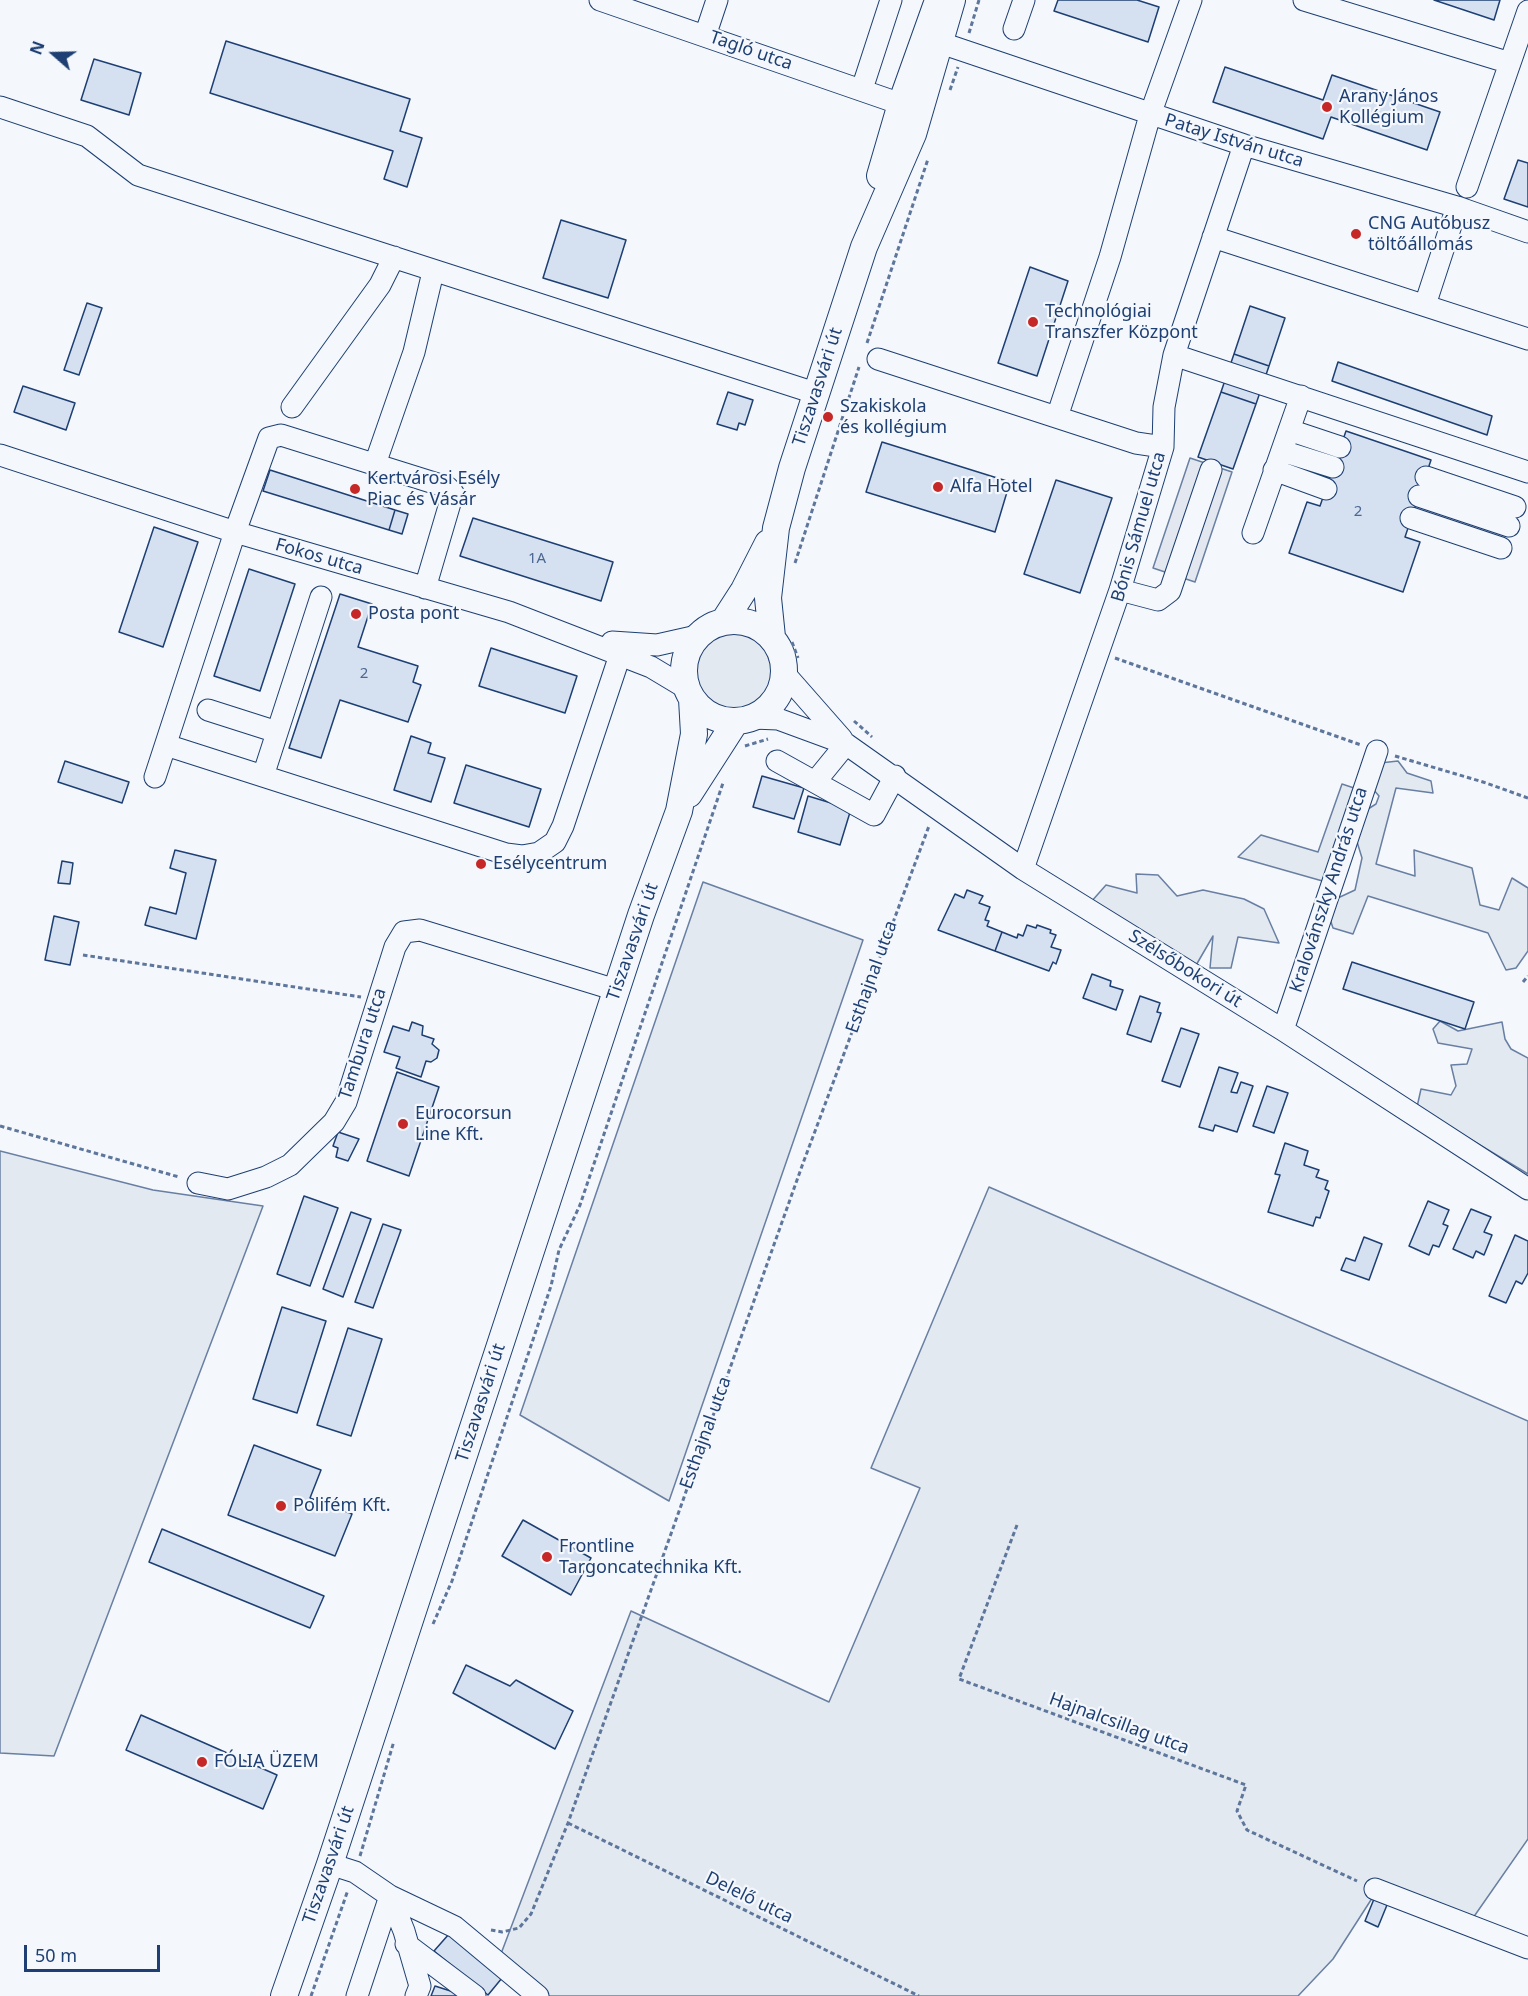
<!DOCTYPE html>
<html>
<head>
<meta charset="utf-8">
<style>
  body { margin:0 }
  #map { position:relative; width:1528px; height:1996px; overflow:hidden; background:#f4f7fb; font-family:"Noto Sans",sans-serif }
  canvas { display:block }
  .north { position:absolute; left:24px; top:24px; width:60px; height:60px; -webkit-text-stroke:4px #f4f7fb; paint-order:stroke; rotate:290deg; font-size:16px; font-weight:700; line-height:24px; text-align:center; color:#1d3f73 }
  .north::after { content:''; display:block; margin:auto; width:21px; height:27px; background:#1d3f73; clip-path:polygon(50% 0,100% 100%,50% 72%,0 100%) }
  .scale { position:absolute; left:24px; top:1945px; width:136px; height:27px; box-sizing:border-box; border:3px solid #1d3f73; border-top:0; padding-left:8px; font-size:18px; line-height:21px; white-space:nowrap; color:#1d3f73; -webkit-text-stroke:4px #f4f7fb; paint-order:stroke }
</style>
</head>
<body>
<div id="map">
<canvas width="1528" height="1996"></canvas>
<div class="north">N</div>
<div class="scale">50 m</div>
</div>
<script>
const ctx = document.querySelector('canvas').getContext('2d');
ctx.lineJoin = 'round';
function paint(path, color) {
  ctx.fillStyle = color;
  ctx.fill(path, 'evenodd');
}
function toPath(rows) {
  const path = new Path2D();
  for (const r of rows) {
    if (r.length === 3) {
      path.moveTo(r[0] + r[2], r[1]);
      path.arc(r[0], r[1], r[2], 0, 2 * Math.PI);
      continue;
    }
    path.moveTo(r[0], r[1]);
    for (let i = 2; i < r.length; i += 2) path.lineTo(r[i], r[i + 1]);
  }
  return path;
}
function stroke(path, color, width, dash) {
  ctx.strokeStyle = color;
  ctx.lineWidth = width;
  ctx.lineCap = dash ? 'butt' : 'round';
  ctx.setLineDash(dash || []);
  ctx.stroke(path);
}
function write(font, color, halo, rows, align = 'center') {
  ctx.font = font + ' "Noto Sans",sans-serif';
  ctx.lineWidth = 4.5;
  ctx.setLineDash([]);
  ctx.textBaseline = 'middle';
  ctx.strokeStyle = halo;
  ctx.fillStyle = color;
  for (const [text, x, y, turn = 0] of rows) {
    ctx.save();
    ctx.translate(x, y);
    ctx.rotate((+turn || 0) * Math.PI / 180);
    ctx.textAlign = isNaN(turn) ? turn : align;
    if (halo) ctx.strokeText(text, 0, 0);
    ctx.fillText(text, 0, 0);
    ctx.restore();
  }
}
const green = toPath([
  [733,671,40],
  [1398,761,1407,773,1431,781,1433,793,1396,788,1376,864,1415,876,1414,850,1472,868,1480,905,1499,910,1512,878,1528,888,1528,951,1516,968,1506,970,1488,933,1368,896,1353,934,1333,928,1325,904,1355,890,1362,858,1354,832,1360,814,1376,804,1379,796,1366,781,1371,764,1398,761],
  [1342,784,1357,789,1326,882,1238,857,1261,835,1318,852,1342,784],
  [1136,874,1158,875,1177,896,1203,890,1244,899,1264,909,1279,943,1238,937,1231,968,1210,968,1213,936,1195,967,1091,902,1106,885,1137,893,1136,874],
  [703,882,863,940,669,1501,520,1415,703,882],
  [1440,1021,1458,1031,1502,1022,1505,1039,1511,1049,1528,1058,1528,1174,1417,1107,1421,1089,1451,1095,1456,1086,1451,1065,1467,1064,1472,1049,1438,1043,1433,1029,1440,1021],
  [0,1151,153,1190,263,1206,54,1756,0,1753,0,1151],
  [989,1187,1528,1421,1528,1839,1466,1928,1378,1889,1333,1959,1298,1996,543,1996,499,1959,631,1611,829,1702,920,1488,871,1468,989,1187]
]);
paint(green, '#e3e9f0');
stroke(green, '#687fa3', 1.5);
const parking = toPath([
  [1190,458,1232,472,1195,582,1153,568,1190,458]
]);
paint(parking, '#e3e8f0');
stroke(parking, '#687fa3', 1.5);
const building = toPath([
  [1058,0,1137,0,1159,7,1148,42,1054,11,1058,0],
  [1434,0,1500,0,1494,20,1434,0],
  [226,41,410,99,400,131,422,138,407,187,384,179,393,151,210,93,226,41],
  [94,59,141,73,129,115,81,100,94,59],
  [1225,67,1323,100,1332,75,1440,112,1427,150,1331,117,1323,139,1213,102,1225,67],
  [1518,160,1528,163,1528,207,1504,199,1518,160],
  [561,220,626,240,608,298,543,278,561,220],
  [1030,267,1068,281,1037,376,998,363,1030,267],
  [87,303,102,308,79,375,64,370,87,303],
  [1250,306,1285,318,1269,366,1234,354,1250,306],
  [1234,354,1269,366,1256,404,1221,392,1234,354],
  [1338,362,1492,416,1487,435,1332,381,1338,362],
  [23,386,75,403,66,430,14,412,23,386],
  [728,392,753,400,745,425,739,423,737,430,717,424,728,392],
  [1221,392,1256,404,1233,469,1198,457,1221,392],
  [1346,431,1431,460,1405,537,1420,542,1403,592,1289,553,1307,502,1320,506,1346,431],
  [882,442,1010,482,995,532,866,492,882,442],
  [270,470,395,510,389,530,263,491,270,470],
  [1056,480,1112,498,1080,593,1024,574,1056,480],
  [395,510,408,514,402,534,389,530,395,510],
  [473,518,613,562,601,601,460,556,473,518],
  [154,527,198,542,163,647,119,632,154,527],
  [249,569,295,584,260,691,214,676,249,569],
  [340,594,372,604,358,647,418,666,413,682,421,685,408,722,340,700,321,758,289,748,340,594],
  [491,648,577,676,565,713,479,686,491,648],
  [411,736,431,743,428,753,445,758,431,802,394,790,411,736],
  [65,761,129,782,122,803,58,782,65,761],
  [466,765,541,789,529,827,454,803,466,765],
  [762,776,804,788,794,819,753,807,762,776],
  [808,796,851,809,840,845,798,832,808,796],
  [175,850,216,860,196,939,145,925,150,907,176,914,186,873,170,868,175,850],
  [62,861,73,863,70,884,58,883,62,861],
  [967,890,983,896,979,903,990,907,985,920,989,921,987,926,1002,932,995,951,938,930,955,894,964,898,967,890],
  [54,916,79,922,70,965,45,960,54,916],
  [1027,925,1036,928,1037,925,1051,930,1050,933,1056,935,1051,947,1061,950,1056,964,1053,962,1049,971,995,951,1002,932,1017,938,1018,934,1023,936,1027,925],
  [1352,962,1474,1002,1465,1029,1343,989,1352,962],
  [1092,974,1111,981,1110,986,1123,990,1116,1010,1083,998,1092,974],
  [1140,996,1160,1003,1157,1012,1161,1013,1151,1042,1127,1034,1140,996],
  [412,1022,423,1026,422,1035,434,1039,432,1044,439,1050,437,1058,431,1062,426,1061,421,1077,396,1068,400,1057,384,1052,393,1026,409,1031,412,1022],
  [1181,1028,1199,1034,1180,1087,1162,1081,1181,1028],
  [1219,1067,1238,1073,1231,1092,1237,1093,1241,1082,1253,1086,1237,1132,1215,1125,1213,1131,1199,1127,1219,1067],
  [397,1072,439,1087,409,1176,367,1161,397,1072],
  [1267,1086,1288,1093,1274,1133,1253,1126,1267,1086],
  [338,1132,359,1139,348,1161,336,1157,338,1148,333,1146,338,1132],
  [1285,1143,1308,1151,1304,1165,1319,1170,1316,1177,1328,1181,1325,1189,1329,1191,1320,1218,1316,1217,1313,1226,1268,1212,1280,1175,1275,1174,1285,1143],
  [304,1196,338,1208,310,1286,277,1274,304,1196],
  [1428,1201,1449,1210,1443,1224,1448,1226,1439,1247,1433,1245,1429,1255,1409,1246,1428,1201],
  [1471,1209,1491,1217,1484,1232,1492,1235,1484,1255,1476,1251,1473,1258,1453,1249,1471,1209],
  [351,1212,371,1219,343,1297,323,1289,351,1212],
  [383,1224,401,1230,373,1308,355,1302,383,1224],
  [1515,1235,1528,1241,1528,1273,1522,1284,1516,1281,1506,1303,1489,1296,1515,1235],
  [1364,1237,1382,1244,1369,1280,1341,1270,1346,1258,1355,1261,1364,1237],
  [282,1307,326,1321,297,1413,253,1399,282,1307],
  [348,1328,382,1339,351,1436,317,1425,348,1328],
  [254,1445,321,1470,310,1498,352,1514,335,1556,228,1515,254,1445],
  [523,1520,591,1558,571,1595,502,1556,523,1520],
  [162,1529,324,1596,310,1628,149,1562,162,1529],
  [466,1665,510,1686,516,1680,573,1711,555,1749,453,1693,466,1665],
  [141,1715,277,1775,263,1809,126,1750,141,1715],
  [1374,1899,1387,1905,1378,1927,1365,1921,1374,1899],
  [449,1934,502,1978,488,1995,434,1951,449,1934],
  [435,1986,466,1996,431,1996,435,1986]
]);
paint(building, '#d5e0f0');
stroke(building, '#1d3f73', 1.5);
const minor = toPath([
  [600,0,901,104],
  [1304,0,1510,63],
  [1014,29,1024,0],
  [705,36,717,0],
  [941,43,1244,145,1457,207,1528,232],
  [862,89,891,0],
  [0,107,87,136,138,175,815,393],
  [1467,187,1528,11],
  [1213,237,1528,339],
  [1425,305,1457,207],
  [1174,355,1528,472],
  [878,359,1136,443,1163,447],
  [292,407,380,285,394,257],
  [1057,417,1110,257,1150,115,1191,0],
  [1289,430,1340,447],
  [1282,451,1333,467],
  [0,455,235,532,509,612,651,667,686,688],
  [375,464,414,352,433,272],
  [1274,470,1326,489],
  [1426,477,1515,507],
  [1419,496,1509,526],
  [1411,518,1501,548],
  [1253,533,1301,396],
  [1120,590,1158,600,1170,591,1211,470],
  [612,642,657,645,697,636],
  [784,673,842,739],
  [208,710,277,732],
  [753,718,778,719,846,744,1023,869,1283,1030,1528,1189],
  [166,745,506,854,522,856,539,853,555,842,563,826,624,643],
  [777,761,874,815,895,776],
  [263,776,321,597],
  [155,777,235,532,269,438,281,435,447,487,453,493,425,588],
  [815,782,846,744],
  [1023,869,1120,590,1163,447,1164,407,1174,355,1244,145],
  [1283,1030,1377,751],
  [198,1183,228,1189,266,1177,290,1165,334,1122,346,1102,395,947,404,932,420,930,616,990],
  [330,1864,355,1872,390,1896,404,1931,420,1986,416,1996],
  [1375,1889,1528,1948],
  [406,1944,475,1996],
  [357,1996,390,1896,455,1927,538,1996]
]);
const major = toPath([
  [880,176,901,104,936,6],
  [734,671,50],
  [724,621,744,590,768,543],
  [772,637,768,598,776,528,792,468,864,247,913,134,952,0],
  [689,794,736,721],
  [284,1996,330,1864,641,915,679,811,694,734,692,699]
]);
stroke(minor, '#1d3f73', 23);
stroke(major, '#1d3f73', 28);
stroke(toPath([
  [969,33,979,0],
  [950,90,958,67],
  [867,343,928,159],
  [795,563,859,367],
  [792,642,798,658],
  [1115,658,1361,745],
  [854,721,872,737],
  [745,746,768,739],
  [1395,756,1483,782,1528,798],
  [83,955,361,997],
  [1523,982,1528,976],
  [0,1126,179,1177],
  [1017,1525,959,1679,1246,1785,1237,1811,1247,1830,1357,1881],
  [433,1624,452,1581,551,1286,559,1250,580,1205,723,783],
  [568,1823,919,1996],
  [360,1856,394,1741],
  [491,1930,502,1932,519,1928,531,1914,568,1823,802,1166,929,826],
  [311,1996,348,1890]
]), '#5e769c', 3, [4.5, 3]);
stroke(minor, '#f4f7fb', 21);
stroke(major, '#f4f7fb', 26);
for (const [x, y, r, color] of [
  [1327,107,6,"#c62828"],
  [1356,234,6,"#c62828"],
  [1033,322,6,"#c62828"],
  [828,417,6,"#c62828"],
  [938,487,6,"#c62828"],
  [355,489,6,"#c62828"],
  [356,614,6,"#c62828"],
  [481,864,6,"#c62828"],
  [403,1124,6,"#c62828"],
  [281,1506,6,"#c62828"],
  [547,1557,6,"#c62828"],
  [202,1762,6,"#c62828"]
]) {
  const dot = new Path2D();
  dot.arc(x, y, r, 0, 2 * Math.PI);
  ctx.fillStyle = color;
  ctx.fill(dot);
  stroke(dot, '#f4f7fb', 2);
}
write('15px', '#4b6792', null, [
  ["2",1358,512],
  ["1A",537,559],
  ["2",364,674]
]);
write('18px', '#1d3f73', '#f4f7fb', [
  ["Tagló utca",751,51,19],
  ["Patay István utca",1234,141,17],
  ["Tiszavasvári út",818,387,-72],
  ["Bónis Sámuel utca",1139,527,-74],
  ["Fokos utca",319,557,16],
  ["Kralovánszky András utca",1329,890,-72],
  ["Tiszavasvári út",633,942,-71],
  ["Szélsőbokori út",1185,969,32],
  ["Esthajnal utca",872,977,-70],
  ["Tambura utca",363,1044,-72],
  ["Tiszavasvári út",481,1403,-72],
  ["Esthajnal utca",706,1433,-70],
  ["Hajnalcsillag utca",1119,1724,20],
  ["Tiszavasvári út",329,1865,-71],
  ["Delelő utca",749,1898,26]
]);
write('18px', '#1d3f73', '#f4f7fb', [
  ["Arany János",1339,97],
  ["Kollégium",1339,118],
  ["CNG Autóbusz",1368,224],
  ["töltőállomás",1368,245],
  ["Technológiai",1045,312],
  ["Transzfer Központ",1045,333],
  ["Szakiskola",840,407],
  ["és kollégium",840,428],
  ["Kertvárosi Esély",367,479],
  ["Piac és Vásár",367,500],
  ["Alfa Hotel",950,487],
  ["Posta pont",368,614],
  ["Esélycentrum",493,864],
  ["Eurocorsun",415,1114],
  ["Line Kft.",415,1135],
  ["Polifém Kft.",293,1506],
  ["Frontline",559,1547],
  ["Targoncatechnika Kft.",559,1568],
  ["FÓLIA ÜZEM",214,1762]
], 'left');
</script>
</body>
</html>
